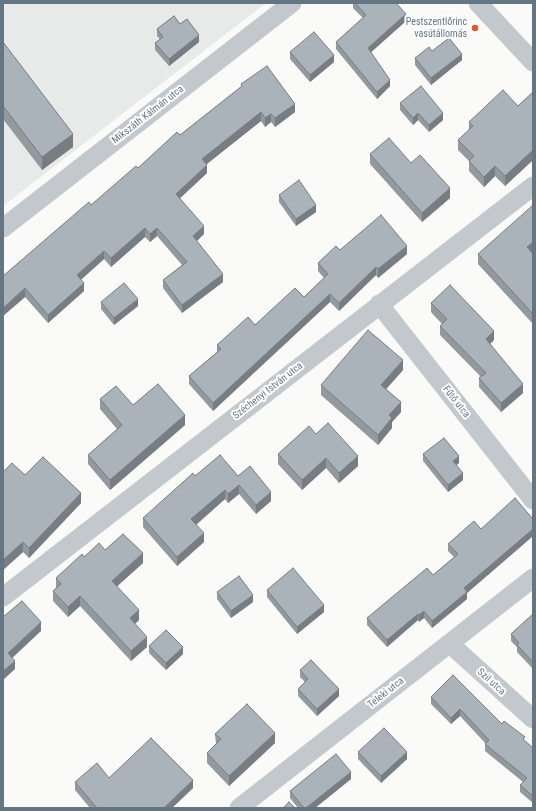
<!DOCTYPE html>
<html>
<head>
<meta charset="utf-8">
<style>
  body { margin:0 }
  #map { position:relative; width:536px; height:811px; overflow:hidden; background:#fafaf8; font-family:"Roboto Condensed",sans-serif }
  canvas { display:block }
  .frame { position:absolute; inset:0; border:4px solid #657683; pointer-events:none }
</style>
</head>
<body>
<div id="map">
<canvas width="536" height="811"></canvas>
<div class="frame"></div>
</div>
<script>
const ctx = document.querySelector('canvas').getContext('2d');
ctx.lineJoin = 'round';
function paint(path, color) {
  ctx.fillStyle = color;
  ctx.fill(path, 'evenodd');
}
function toPath(rows) {
  const path = new Path2D();
  for (const r of rows) {
    path.moveTo(r[0], r[1]);
    for (let i = 2; i < r.length; i += 2) path.lineTo(r[i], r[i + 1]);
  }
  return path;
}
function stroke(path, color, width, dash) {
  ctx.strokeStyle = color;
  ctx.lineWidth = width;
  ctx.lineCap = dash ? 'butt' : 'round';
  ctx.setLineDash(dash || []);
  ctx.stroke(path);
}
function write(font, color, halo, rows, align = 'center') {
  ctx.font = font + ' "Roboto Condensed",sans-serif';
  ctx.lineWidth = 4;
  ctx.setLineDash([]);
  ctx.textBaseline = 'middle';
  ctx.strokeStyle = halo;
  ctx.fillStyle = color;
  for (const [text, x, y, turn = 0] of rows) {
    ctx.save();
    ctx.translate(x, y);
    ctx.rotate((+turn || 0) * Math.PI / 180);
    ctx.textAlign = isNaN(turn) ? turn : align;
    if (halo) ctx.strokeText(text, 0, 0);
    ctx.fillText(text, 0, 0);
    ctx.restore();
  }
}
paint(toPath([
  [3,3,266,3,3,206]
]), '#e8e9e9');
stroke(toPath([
  [478,3,533,62],
  [3,228,292,3],
  [379,304,533,500],
  [3,597,533,186],
  [450,644,533,719],
  [239,808,533,578]
]), '#c3c8cc', 19);
paint(toPath([
  [353,3,396,3,406,21,371,52,390,86,377,99,336,49,336,42,363,18,353,8],
  [180,24,199,42,169,66,155,50,155,43,160,39,157,36,157,29],
  [3,42,73,147,42,170,3,119],
  [432,51,462,60,431,85,415,65,415,58],
  [290,52,334,62,310,82,290,59],
  [241,84,295,112,275,127,271,122,265,127,261,121,206,164,207,173,180,198,204,234,197,241,223,282,182,313,163,288,163,280,182,265,157,236,150,242,145,237,111,267,104,259,81,280,84,291,48,323,25,297,3,316,91,205,241,87],
  [533,92,533,160,505,186,495,176,484,187,469,171,469,161,458,150,458,140,469,130,469,122,518,106],
  [400,103,443,120,429,132,418,120,413,125,400,110],
  [370,154,411,163,450,198,422,222,370,164],
  [279,195,316,212,296,226,279,202],
  [340,250,407,254,378,278,376,275,339,311,330,302,213,411,189,384,189,376,217,352,217,345,304,297,324,278,318,271,318,263],
  [532,253,533,254,533,324,478,264,478,254],
  [101,302,138,306,114,325,101,309],
  [431,303,494,340,490,344,523,393,501,412,479,387,479,378,481,377,440,335,440,326,442,324,431,312],
  [403,370,386,389,401,412,392,422,392,428,378,445,321,395,321,385],
  [100,399,133,405,185,425,110,490,88,464,88,455,117,429,100,409],
  [316,434,358,466,339,483,326,468,302,490,278,464,278,454],
  [423,454,459,463,456,465,463,480,448,492,423,461],
  [3,472,25,475,81,503,29,558,23,552,3,570],
  [195,476,238,476,271,501,256,514,239,494,228,503,225,499,196,525,204,542,177,566,143,527,143,518],
  [533,519,533,536,467,593,467,599,432,628,424,618,419,622,418,620,387,647,367,625,367,618,433,575,454,557,448,551,448,544,481,529],
  [105,550,143,563,117,586,139,620,135,624,147,647,131,661,80,606,68,617,53,601,53,591,56,588,56,578,84,557],
  [267,590,324,612,297,634,267,597],
  [217,592,253,602,231,618,217,599],
  [533,614,533,669,517,652,517,647,511,641,511,634],
  [149,646,183,654,166,670,149,653],
  [300,670,339,696,317,716,298,696,298,689,305,682,300,677],
  [431,697,502,724,525,741,533,748,533,803,520,792,520,785,523,782,485,751,485,744,486,744,460,716,451,724,431,704],
  [215,734,275,743,229,786,207,763,207,753,216,744],
  [358,752,407,759,381,783,358,759],
  [109,778,193,788,172,808,90,808,75,790,75,782],
  [351,779,315,808,298,808,290,798,290,791]
]), '#929a9f');
paint(toPath([
  [406,14,406,21,368,55,368,48],
  [199,35,199,42,169,66,169,59],
  [462,54,462,60,431,85,431,78],
  [334,55,334,62,310,82,310,75],
  [390,80,390,86,377,99,377,92],
  [295,104,295,112,275,127,275,118],
  [261,112,261,121,202,168,202,159],
  [418,113,418,120,413,125,413,118],
  [443,113,443,120,429,132,429,125],
  [271,114,271,122,265,127,265,118],
  [73,134,73,147,42,170,42,157],
  [533,150,533,160,505,186,505,176],
  [207,165,207,173,176,202,176,194],
  [495,166,495,176,484,187,484,177],
  [450,188,450,198,422,222,422,213],
  [316,205,316,212,296,226,296,219],
  [204,226,204,234,193,244,193,236],
  [145,228,145,237,111,267,111,258],
  [157,228,157,236,150,242,150,234],
  [533,242,533,252,527,257,527,247],
  [407,246,407,254,378,278,378,269],
  [104,251,104,259,77,283,77,275],
  [376,267,376,275,339,311,339,303],
  [223,274,223,282,182,313,182,305],
  [84,283,84,291,48,323,48,315],
  [25,288,25,297,3,316,3,308],
  [330,294,330,302,213,411,213,403],
  [138,299,138,306,114,325,114,318],
  [494,331,494,340,486,348,486,339],
  [403,360,403,370,381,395,381,385],
  [523,384,523,393,501,412,501,403],
  [401,402,401,412,392,422,392,428,378,445,378,435,389,415],
  [185,415,185,425,110,490,110,480],
  [358,456,358,466,339,483,339,473],
  [459,456,459,463,453,468,453,461],
  [326,458,326,468,302,490,302,480],
  [463,473,463,480,448,492,448,485],
  [239,485,239,494,228,503,228,494],
  [225,490,225,499,191,529,191,519],
  [271,492,271,501,256,514,256,505],
  [81,493,81,503,29,558,29,548],
  [533,529,533,536,467,593,467,599,432,628,432,621,464,588],
  [204,533,204,542,177,566,177,557],
  [23,542,23,552,3,570,3,560],
  [143,553,143,563,112,591,112,581],
  [253,595,253,602,231,618,231,611],
  [80,596,80,606,68,617,68,607],
  [324,605,324,612,297,634,297,627],
  [139,610,139,620,130,628,130,618],
  [424,611,424,618,419,622,419,615],
  [418,614,418,620,387,647,387,640],
  [41,622,41,631,8,662,8,653],
  [147,637,147,647,131,661,131,651],
  [183,647,183,654,166,670,166,663],
  [15,661,15,669,3,680,3,671],
  [339,689,339,696,317,716,317,709],
  [460,709,460,716,451,724,451,718],
  [275,733,275,743,229,786,229,776],
  [407,752,407,759,381,783,381,776],
  [351,772,351,779,315,808,306,808],
  [193,780,193,788,172,808,164,808]
]), '#777d82');
const building = toPath([
  [355,3,396,3,406,14,368,48,390,80,377,92,336,42,366,15,355,3],
  [174,16,180,24,187,19,199,35,169,59,155,43,163,37,157,29,174,16],
  [314,32,334,55,310,75,290,52,314,32],
  [449,38,462,54,431,78,415,58,429,47,432,51,449,38],
  [3,42,73,134,42,157,3,106,3,42],
  [267,66,295,104,275,118,271,114,265,118,261,112,202,159,207,165,176,194,204,226,193,236,223,274,182,305,163,280,187,262,157,228,150,234,145,228,111,258,104,251,77,275,84,283,48,315,25,288,3,308,3,276,89,202,91,205,136,166,138,168,177,132,180,135,242,86,241,84,267,66],
  [421,86,443,113,429,125,418,113,413,118,400,103,421,86],
  [503,90,518,106,533,92,533,150,505,176,495,166,484,177,469,161,474,156,458,140,473,126,469,122,503,90],
  [389,138,411,163,420,155,450,188,422,213,370,154,389,138],
  [299,180,316,205,296,219,279,195,299,180],
  [532,206,533,207,533,242,527,247,533,254,533,314,478,254,532,206],
  [381,215,407,246,378,269,376,267,339,303,330,294,213,403,189,376,221,349,217,345,248,317,255,325,295,288,304,297,328,274,318,263,336,246,340,250,381,215],
  [124,283,138,299,114,318,101,302,124,283],
  [450,285,494,331,486,339,523,384,501,403,479,378,486,373,440,326,447,319,431,303,450,285],
  [368,330,403,360,381,385,401,402,389,415,392,418,378,435,321,385,368,330],
  [158,384,185,415,110,480,88,455,122,425,100,399,116,386,133,405,158,384],
  [328,423,358,456,339,473,326,458,302,480,278,454,309,426,316,434,328,423],
  [444,438,459,456,453,461,463,473,448,485,423,454,444,438],
  [220,455,238,476,250,466,271,492,256,505,239,485,228,494,225,490,191,519,204,533,177,557,143,518,193,473,195,476,220,455],
  [43,457,81,493,29,548,23,542,3,560,3,488,4,487,3,486,3,472,12,463,25,475,43,457],
  [515,498,533,519,533,529,464,588,467,592,432,621,424,611,419,615,418,614,387,640,367,618,427,568,433,575,458,554,448,544,474,521,481,529,515,498],
  [123,534,143,553,112,581,139,610,130,618,147,637,131,651,80,596,68,607,53,591,61,584,56,578,82,554,84,557,99,543,105,550,123,534],
  [293,568,324,605,297,627,267,590,293,568],
  [239,576,253,595,231,611,217,592,239,576],
  [22,601,41,622,8,653,15,661,3,671,3,617,22,601],
  [533,614,533,662,517,645,519,643,511,634,533,614],
  [166,630,183,647,166,663,149,646,166,630],
  [311,660,339,689,317,709,298,689,308,679,300,670,311,660],
  [453,675,502,724,504,721,525,737,523,739,533,748,533,796,520,785,527,778,485,744,489,740,460,709,451,718,431,697,453,675],
  [247,704,275,733,229,776,207,753,221,739,215,734,247,704],
  [384,728,407,752,381,776,358,752,384,728],
  [151,738,193,780,164,808,97,808,75,782,97,763,109,778,151,738],
  [336,754,351,772,306,808,304,808,290,791,336,754],
  [289,802,295,808,283,808,289,802]
]);
paint(building, '#aab3b9');
stroke(building, '#777d82', 1);
for (const [x, y, r, color] of [
  [475,28,4,"#e4572e"]
]) {
  const dot = new Path2D();
  dot.arc(x, y, r, 0, 2 * Math.PI);
  ctx.fillStyle = color;
  ctx.fill(dot);
  stroke(dot, '#fff', 1.5);
}
write('10px', '#657683', '#fff', [
  ["Pestszentlőrinc",467,22],
  ["vasútállomás",467,34]
], 'right');
write('10px', '#657683', '#fff', [
  ["Mikszáth Kálmán utca",148,115,-38],
  ["Széchenyi István utca",268,391,-38],
  ["Fűtő utca",456,402,52],
  ["Szil utca",491,682,42],
  ["Teleki utca",386,693,-38]
]);
</script>
</body>
</html>
